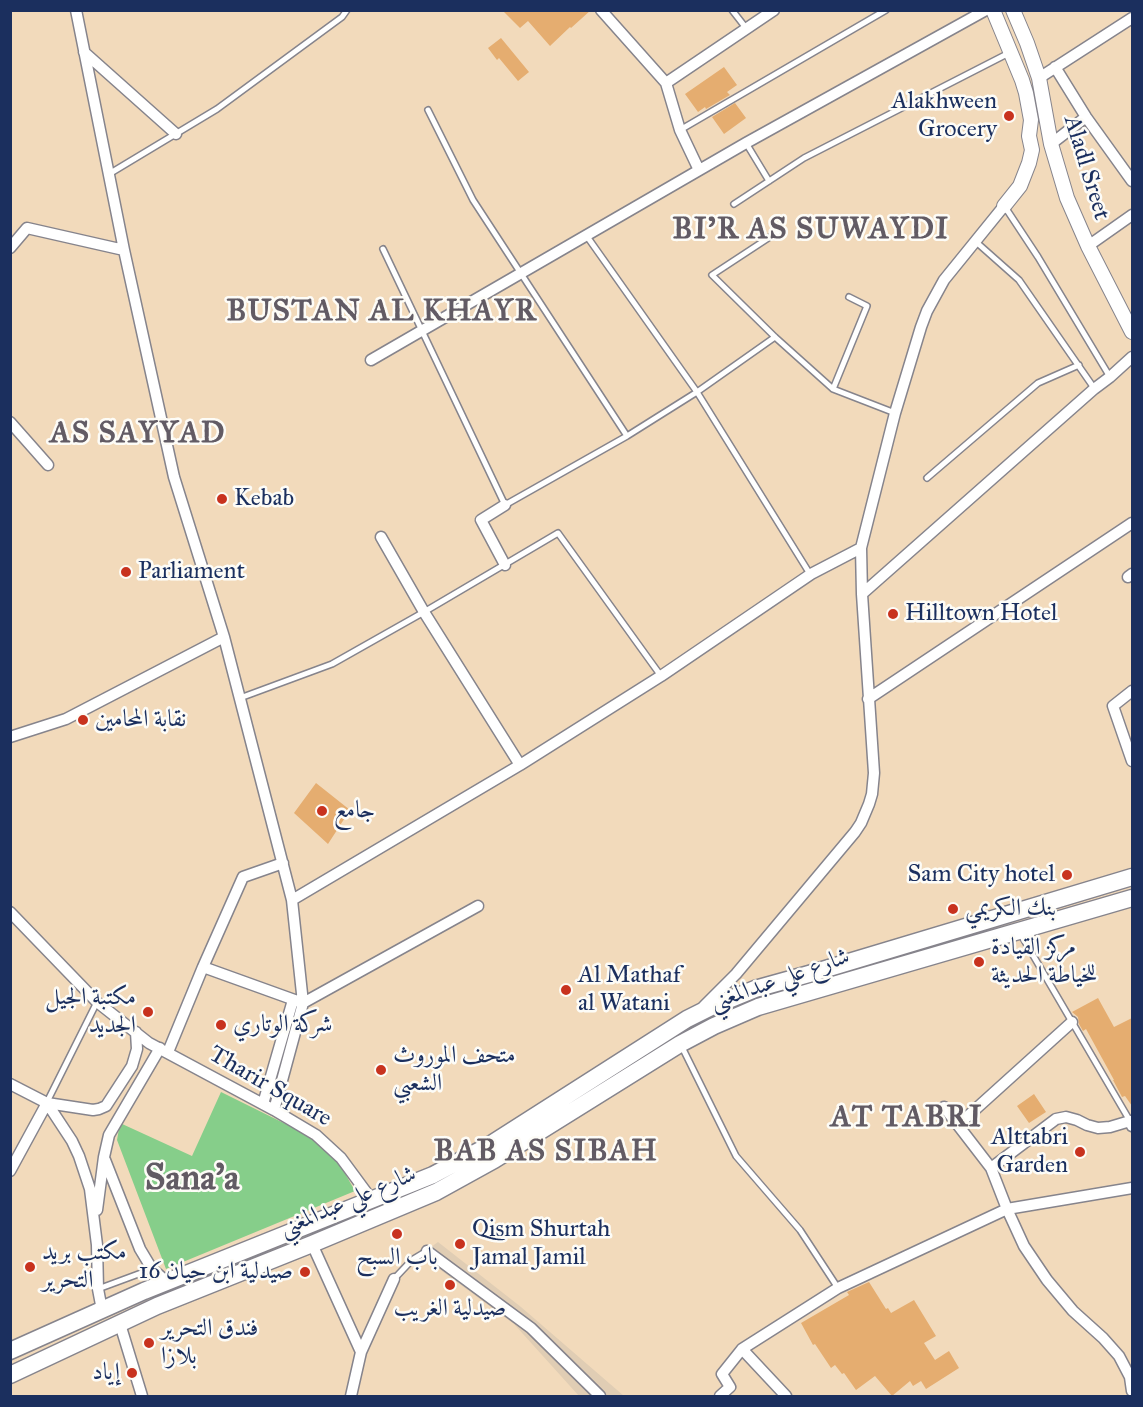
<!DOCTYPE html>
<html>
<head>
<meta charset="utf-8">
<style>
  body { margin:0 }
  #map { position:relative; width:1143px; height:1407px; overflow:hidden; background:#f2dabb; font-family:"IM FELL Great Primer",serif }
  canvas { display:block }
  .frame { position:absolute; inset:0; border:12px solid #1b2f5e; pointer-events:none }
</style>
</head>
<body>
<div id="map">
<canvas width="1143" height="1407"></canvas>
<div class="frame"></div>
</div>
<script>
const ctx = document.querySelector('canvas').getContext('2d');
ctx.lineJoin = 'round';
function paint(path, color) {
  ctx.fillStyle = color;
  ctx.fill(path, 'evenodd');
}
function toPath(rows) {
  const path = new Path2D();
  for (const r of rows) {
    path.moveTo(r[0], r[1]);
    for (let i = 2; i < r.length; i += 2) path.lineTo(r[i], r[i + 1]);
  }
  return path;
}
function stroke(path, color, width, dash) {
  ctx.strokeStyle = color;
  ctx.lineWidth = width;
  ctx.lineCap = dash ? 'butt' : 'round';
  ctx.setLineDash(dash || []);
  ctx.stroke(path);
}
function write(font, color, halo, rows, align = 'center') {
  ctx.font = font + ' "IM FELL Great Primer",Amiri,serif';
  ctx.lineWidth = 5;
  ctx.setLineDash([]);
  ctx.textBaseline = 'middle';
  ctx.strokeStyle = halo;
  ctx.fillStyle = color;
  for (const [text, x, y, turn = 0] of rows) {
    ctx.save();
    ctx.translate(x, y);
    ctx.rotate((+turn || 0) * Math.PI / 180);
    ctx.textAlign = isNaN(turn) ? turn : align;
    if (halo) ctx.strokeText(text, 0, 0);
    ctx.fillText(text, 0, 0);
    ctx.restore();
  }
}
paint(toPath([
  [438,1242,521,1307,624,1396,579,1396,514,1324,420,1255]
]), '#e0cdb4');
paint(toPath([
  [221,1092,310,1136,338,1161,355,1191,166,1269,117,1140,120,1123,192,1156]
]), '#86ce8a');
paint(toPath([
  [502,10,591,10,571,28,570,27,550,46,528,21,520,28],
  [501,38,529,72,518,81,499,58,497,60,488,48],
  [724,67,737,85,727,92,730,95,706,109,705,107,698,112,685,94],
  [735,103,746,118,724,134,712,117],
  [316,783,350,810,328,844,294,813],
  [1098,998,1114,1027,1132,1018,1132,1106,1125,1096,1122,1097,1113,1080,1114,1080,1086,1029,1083,1031,1079,1024,1078,1017,1072,1012],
  [1034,1094,1046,1112,1029,1123,1017,1106],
  [869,1282,886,1309,888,1308,891,1313,914,1300,936,1336,924,1343,935,1360,949,1351,959,1368,926,1389,921,1381,913,1386,910,1381,892,1396,875,1376,856,1390,844,1373,842,1374,835,1365,831,1368,815,1344,813,1345,801,1323,849,1295,847,1292]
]), '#e5ad70');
const service = toPath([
  [732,10,746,28],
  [428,110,473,200,627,436],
  [680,130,886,10],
  [746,143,769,181],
  [109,174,217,109,342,17,347,10],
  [734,204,804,158,1009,53],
  [1005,207,1038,257,1110,377],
  [779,231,712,275,775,337,833,389,895,413],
  [586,235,697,392,810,574],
  [975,241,1019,280,1094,388],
  [383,249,505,505,627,436,697,392,775,337],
  [833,389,867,306,849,297],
  [927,478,1038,383,1079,365],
  [240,698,332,664,424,612,558,533,661,676],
  [1020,933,1130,1121],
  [681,1045,736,1156,800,1230,838,1288],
  [47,1102,97,1002],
  [394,1279,412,1260,427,1251],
  [98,1289,152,1269]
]);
const minor = toPath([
  [76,10,124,250,174,477,224,637,292,900,303,1003,274,1110],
  [601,10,666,83,680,130,699,170],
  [84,52,176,134],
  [1055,67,1086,117,1132,181],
  [1039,78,1132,18],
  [666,83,774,10],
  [1051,144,1086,117],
  [1088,246,1132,215],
  [10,248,27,228,124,250],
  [371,360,746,143,986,10],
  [10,422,48,465],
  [505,505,481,520,505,565],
  [381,537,424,612,520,765],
  [861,548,895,413,921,327,927,311,944,280,1004,206],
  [1128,577,1132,574],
  [862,594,1094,389,1110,377,1132,357],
  [1132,691,1113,706,1132,761],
  [868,699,1132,523],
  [10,737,66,719,224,637],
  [292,900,520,765,661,676,811,574,861,548,862,594,874,773,872,794,869,804,861,823,855,832,736,974,704,1006],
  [10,912,97,1002,149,1043,274,1110,316,1135,341,1158,372,1200],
  [203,967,303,1003,478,906],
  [168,1052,203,967,243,877,283,863],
  [10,1084,47,1103,72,1141,79,1156,90,1189,97,1245,98,1289,102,1310],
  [263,1104,293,1000],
  [944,1107,991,1168,1007,1209,1024,1246,1047,1280,1073,1311,1103,1338,1119,1356,1130,1377,1132,1391],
  [958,1125,1072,1022],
  [105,1160,140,1249,152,1269,167,1282],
  [991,1168,1056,1119,1066,1117,1077,1120,1087,1125,1098,1128,1110,1127,1130,1121,1132,1126],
  [10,1171,47,1103,93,1110,99,1109,106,1106,132,1066,137,1049,136,1032],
  [97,1210,104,1157,109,1135,160,1048],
  [312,1244,361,1352],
  [427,1251,531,1328,600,1396],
  [120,1324,142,1396],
  [742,1349,786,1396],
  [351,1396,361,1352,394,1279],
  [720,1396,730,1387,722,1374,742,1349,838,1288,1007,1209,1132,1188]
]);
const tertiary = toPath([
  [993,10,1022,80,1026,93,1031,120,1029,136,1032,150,1029,163,1020,186,1004,206],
  [1013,10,1027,43,1039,78,1051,144,1067,198,1088,246,1132,332]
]);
const primary = toPath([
  [10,1351,144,1291,433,1175,488,1146,687,1019,711,1007,755,989,809,974,1132,877],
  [10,1375,157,1306,312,1244,436,1192,494,1160,680,1044,714,1026,758,1007,1132,898]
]);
stroke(service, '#86848c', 8);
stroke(minor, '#86848c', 13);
stroke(tertiary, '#86848c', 16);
stroke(primary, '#86848c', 19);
stroke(service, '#fff', 5);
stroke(minor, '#fff', 10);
stroke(tertiary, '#fff', 14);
stroke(primary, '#fff', 16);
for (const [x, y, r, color] of [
  [1009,116,6,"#c8321e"],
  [222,499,6,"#c8321e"],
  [126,572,6,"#c8321e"],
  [893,614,6,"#c8321e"],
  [83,720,6,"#c8321e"],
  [322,811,6,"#c8321e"],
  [1067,875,6,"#c8321e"],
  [953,909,6,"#c8321e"],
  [979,962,6,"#c8321e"],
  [566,990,6,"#c8321e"],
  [148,1012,6,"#c8321e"],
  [221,1025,6,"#c8321e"],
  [381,1070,6,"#c8321e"],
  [1080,1152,6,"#c8321e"],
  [397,1234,6,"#c8321e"],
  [460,1244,6,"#c8321e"],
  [30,1267,6,"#c8321e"],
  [305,1272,6,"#c8321e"],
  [450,1285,6,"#c8321e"],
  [149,1343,6,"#c8321e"],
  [132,1373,6,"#c8321e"]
]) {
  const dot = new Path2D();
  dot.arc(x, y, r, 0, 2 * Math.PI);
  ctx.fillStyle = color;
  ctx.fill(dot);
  stroke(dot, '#fdfcf7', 2);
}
write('24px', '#1b2f5e', '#fdfcf7', [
  ["Alakhween",997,102,"right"],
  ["Grocery",997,130,"right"],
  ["Kebab",234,499],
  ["Parliament",138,572],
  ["Hilltown Hotel",905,614],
  ["نقابة المحامين",95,720],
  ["جامع",334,811],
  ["Sam City hotel",1055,875,"right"],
  ["بنك الكريمي",965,909],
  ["مركز القيادة",991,948],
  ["للخياطة الحديثة",991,976],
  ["Al Mathaf",578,976],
  ["al Watani",578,1004],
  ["مكتبة الجيل",136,998,"right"],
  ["الجديد",136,1026,"right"],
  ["شركة الوتاري",233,1025],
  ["متحف الموروث",393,1056],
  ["الشعبي",393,1084],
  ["Alttabri",1068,1138,"right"],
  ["Garden",1068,1166,"right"],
  ["Qism Shurtah",472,1230],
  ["Jamal Jamil",472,1258],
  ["مكتب بريد",42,1253],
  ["التحرير",42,1281],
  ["باب السبح",397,1258,"center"],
  ["صيدلية ابن حيان 16",293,1272,"right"],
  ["صيدلية الغريب",450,1309,"center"],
  ["فندق التحرير",161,1329],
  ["بلازا",161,1357],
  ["إياد",120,1373,"right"]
], 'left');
write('24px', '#1b2f5e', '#fdfcf7', [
  ["Aladl Sreet",1086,168,73],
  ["شارع علي عبدالمغني",780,980,-19],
  ["Tharir Square",270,1087,30],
  ["شارع علي عبدالمغني",348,1202,-23]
]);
ctx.letterSpacing = '1.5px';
write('bold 30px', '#625b64', '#fdfcf7', [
  ["BI'R AS SUWAYDI",811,231],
  ["BUSTAN AL KHAYR",382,313],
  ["AS SAYYAD",138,435],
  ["AT TABRI",907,1119],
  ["BAB AS SIBAH",546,1153]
]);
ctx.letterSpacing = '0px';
write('bold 36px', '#625b64', '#fdfcf7', [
  ["Sana'a",192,1180]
]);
</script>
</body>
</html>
